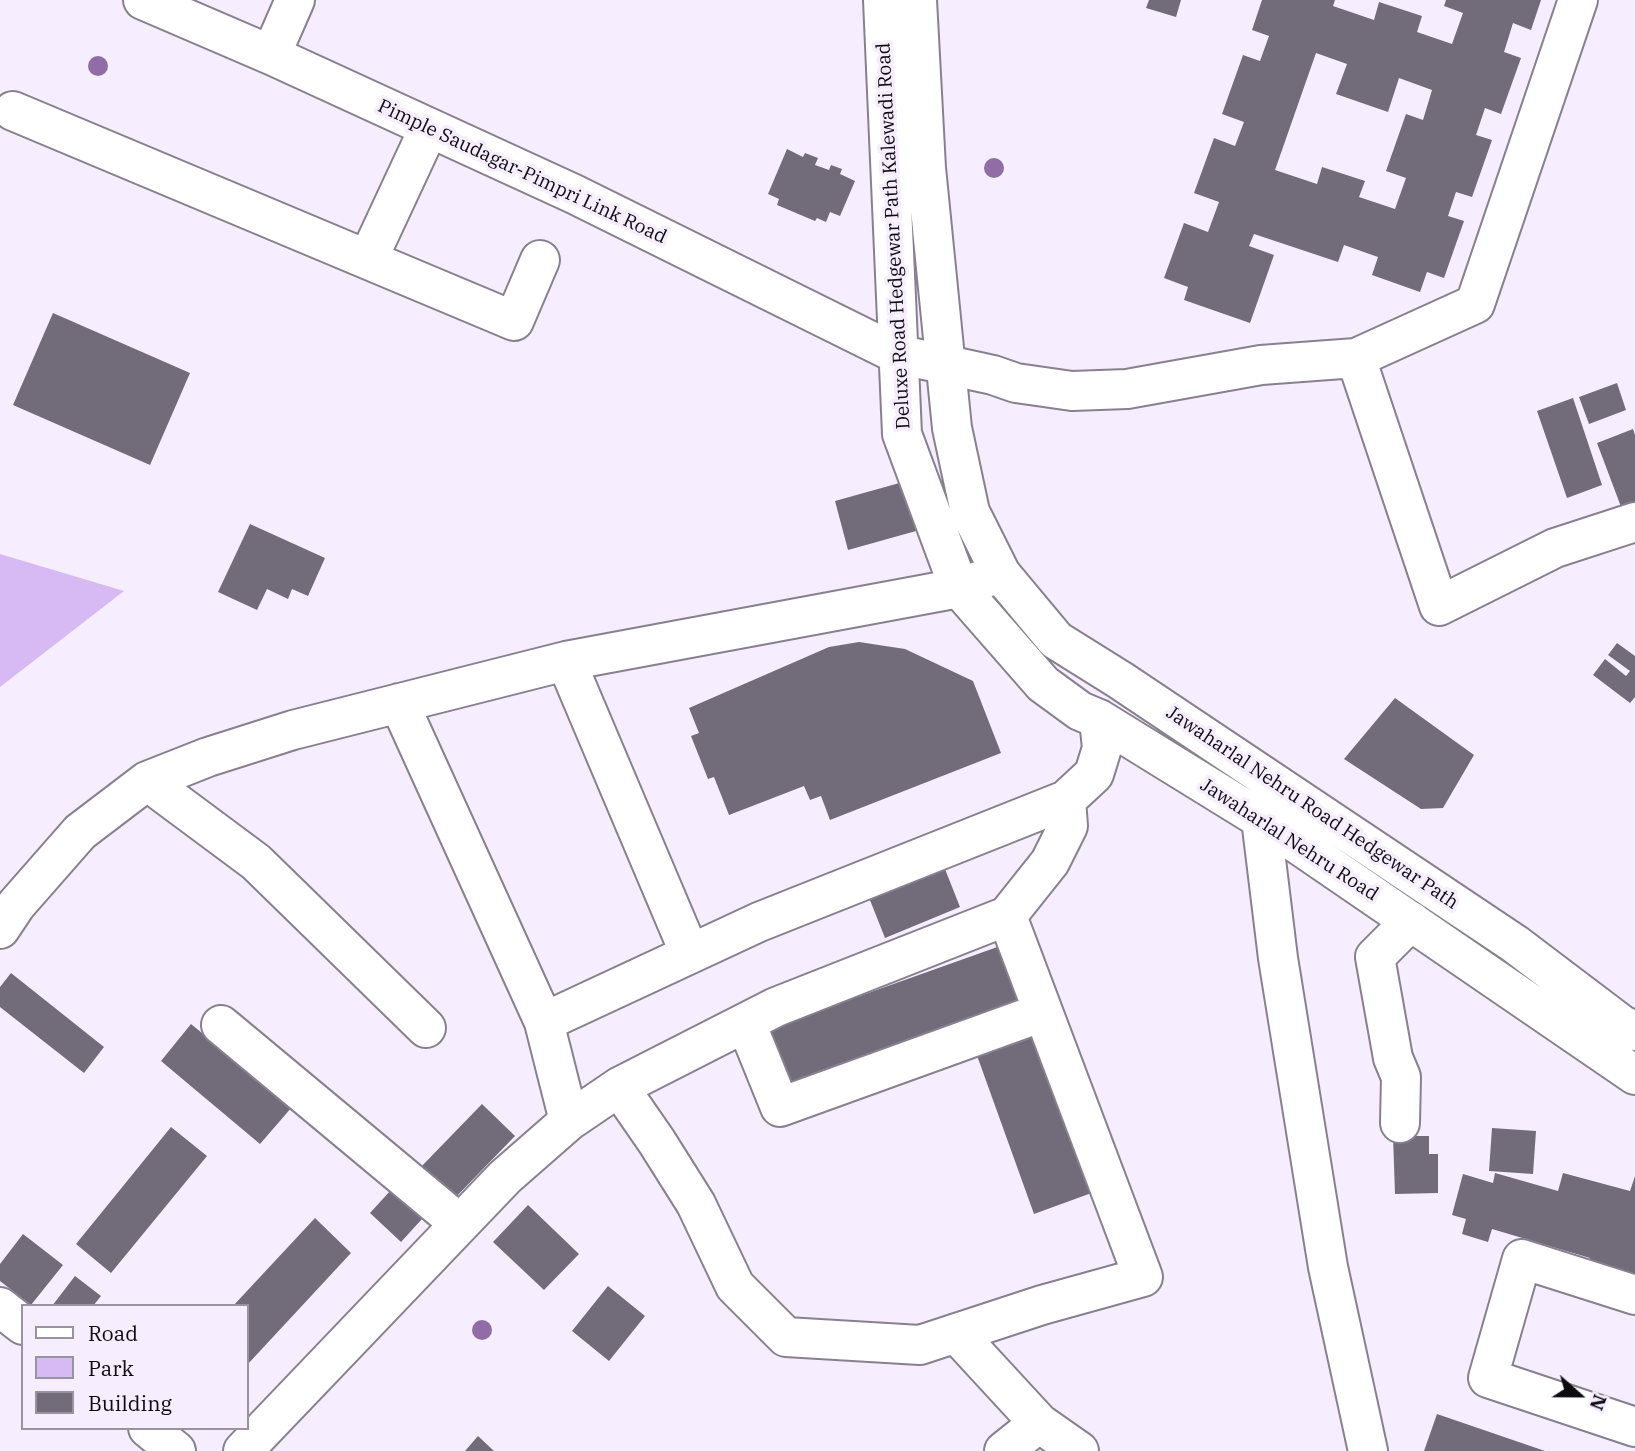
<!DOCTYPE html>
<html>
<head>
<meta charset="utf-8">
<style>
  body { margin:0 }
  #map { position:relative; width:1635px; height:1451px; overflow:hidden; background:#f6edfe; font-family:"IBM Plex Serif",serif }
  canvas { display:block }
  .legend { position:absolute; left:21px; top:1304px; width:228px; height:126px; box-sizing:border-box; background:#f6edfe; border:2px solid #99939f; margin:0; padding:9px 12px; list-style:none; font-size:21px; color:#0d0b10 }
  .legend li { display:flex; align-items:center; gap:14px; height:35px }
  .legend b { width:35px; border:2px solid #99939f }
  .north { position:absolute; left:1544px; top:1360px; width:70px; height:70px; -webkit-text-stroke:5px #f6edfe; paint-order:stroke; rotate:111deg; font-size:19px; font-weight:700; line-height:28px; text-align:center; color:#0d0b10 }
  .north::after { content:''; display:block; margin:auto; width:24px; height:32px; background:#0d0b10; clip-path:polygon(50% 0,100% 100%,50% 72%,0 100%) }
</style>
</head>
<body>
<div id="map">
<canvas width="1635" height="1451"></canvas>
<ul class="legend">
<li><b style="height:9px;background:#fff"></b>Road</li>
<li><b style="height:19px;background:#d7b9f4"></b>Park</li>
<li><b style="height:19px;background:#726b7a"></b>Building</li>
</ul>
<div class="north">N</div>
</div>
<script>
const ctx = document.querySelector('canvas').getContext('2d');
ctx.lineJoin = 'round';
function paint(path, color) {
  ctx.fillStyle = color;
  ctx.fill(path, 'evenodd');
}
function toPath(rows) {
  const path = new Path2D();
  for (const r of rows) {
    path.moveTo(r[0], r[1]);
    for (let i = 2; i < r.length; i += 2) path.lineTo(r[i], r[i + 1]);
  }
  return path;
}
function stroke(path, color, width, dash) {
  ctx.strokeStyle = color;
  ctx.lineWidth = width;
  ctx.lineCap = dash ? 'butt' : 'round';
  ctx.setLineDash(dash || []);
  ctx.stroke(path);
}
function write(font, color, halo, rows, align = 'center') {
  ctx.font = font + ' "IBM Plex Serif",serif';
  ctx.lineWidth = 7;
  ctx.setLineDash([]);
  ctx.textBaseline = 'middle';
  ctx.strokeStyle = halo;
  ctx.fillStyle = color;
  for (const [text, x, y, turn = 0] of rows) {
    ctx.save();
    ctx.translate(x, y);
    ctx.rotate((+turn || 0) * Math.PI / 180);
    ctx.textAlign = isNaN(turn) ? turn : align;
    if (halo) ctx.strokeText(text, 0, 0);
    ctx.fillText(text, 0, 0);
    ctx.restore();
  }
}
paint(toPath([
  [0,554,124,591,0,687]
]), '#d7b9f4');
paint(toPath([
  [1149,0,1181,0,1176,17,1146,8],
  [1262,0,1335,0,1333,6,1374,20,1379,2,1422,16,1417,32,1452,44,1463,13,1444,6,1446,0,1541,0,1531,30,1513,23,1504,52,1521,58,1501,114,1485,108,1476,135,1492,140,1472,197,1456,192,1448,216,1464,221,1444,278,1427,272,1420,292,1372,275,1378,257,1344,245,1338,262,1254,234,1249,246,1274,255,1250,323,1184,300,1188,287,1164,278,1184,223,1208,232,1219,202,1194,193,1214,138,1235,146,1244,122,1222,114,1243,55,1260,61,1269,36,1252,30],
  [1316,53,1347,64,1336,94,1388,112,1399,78,1432,90,1423,120,1406,114,1386,171,1406,178,1395,209,1359,197,1365,181,1322,167,1317,184,1275,170],
  [787,149,803,157,805,153,818,158,815,165,829,170,831,165,842,169,840,174,855,181,840,216,830,212,826,222,817,218,815,221,777,205,779,199,768,194],
  [53,313,190,373,150,465,13,405],
  [1617,383,1626,410,1589,424,1579,397],
  [1573,398,1602,485,1567,498,1537,411],
  [1633,429,1635,435,1635,507,1623,512,1597,443],
  [903,482,916,531,848,550,835,501],
  [250,524,325,558,308,596,292,589,288,599,267,589,257,610,218,592],
  [859,642,905,649,973,681,1001,753,830,820,821,796,810,800,804,786,729,815,714,777,708,779,691,736,699,733,689,708,829,647],
  [1617,643,1635,656,1635,697,1630,703,1593,675,1605,659,1626,676,1630,671,1608,655],
  [1395,698,1474,755,1443,808,1421,809,1344,759],
  [943,864,960,907,885,938,868,895],
  [1003,945,1025,1006,788,1091,767,1029],
  [11,973,104,1047,84,1073,0,1007,0,987],
  [191,1024,292,1107,260,1144,161,1061],
  [1038,1028,1097,1191,1034,1214,975,1050],
  [482,1104,515,1136,452,1201,419,1169],
  [171,1127,207,1156,111,1273,76,1244],
  [1492,1128,1536,1131,1533,1174,1489,1171],
  [1393,1136,1429,1136,1429,1154,1438,1154,1438,1193,1395,1194],
  [1495,1173,1558,1191,1563,1173,1630,1191,1635,1176,1635,1284,1586,1271,1590,1258,1492,1229,1488,1242,1462,1234,1466,1219,1452,1215,1463,1174,1493,1183],
  [391,1190,422,1219,401,1242,370,1213],
  [528,1205,579,1254,544,1290,493,1242],
  [315,1218,351,1253,247,1365,247,1306,233,1306],
  [23,1234,63,1265,31,1305,0,1281,0,1264],
  [75,1276,101,1296,93,1306,52,1306],
  [608,1286,645,1316,609,1361,572,1331],
  [1437,1414,1545,1451,1424,1451],
  [478,1436,494,1451,465,1451]
]), '#726b7a');
const minor = toPath([
  [143,0,271,55,574,194,897,354,993,375,1016,383,1072,391,1127,389,1261,365,1356,358,1475,304,1578,0],
  [883,0,902,434,959,588,1043,684,1080,711,1099,719,1261,819,1635,1075],
  [917,0,926,168,952,428,970,512,1001,574,1056,640,1120,680,1515,944,1622,1025,1635,1031],
  [271,55,295,0],
  [13,111,514,321,540,260],
  [368,259,429,128],
  [1356,358,1439,606,1555,548,1635,522],
  [566,661,690,954],
  [399,703,544,1022,569,1121],
  [147,781,256,862,426,1028],
  [1261,819,1278,958,1328,1267,1368,1451],
  [0,929,16,905,80,832,147,781,208,757,293,730,566,661,959,588,984,579],
  [544,1022,759,922,1066,800],
  [746,1023,780,1107,1043,1012],
  [221,1025,460,1224],
  [619,1087,657,1142,696,1204,735,1286,786,1337,920,1345,1042,1305,1143,1277,1007,916],
  [1400,1123,1401,1077,1393,1058,1375,957,1411,921],
  [1635,1295,1522,1259,1488,1378,1635,1427],
  [0,1307,23,1325],
  [956,1333,1039,1423,1004,1451],
  [1039,1423,1079,1451],
  [148,1428,176,1451],
  [243,1451,505,1177,569,1121,619,1087,776,1007,1007,916,1050,862,1068,826,1066,800,1094,774,1102,748,1099,719]
]);
stroke(minor, '#88808f', 42);
stroke(minor, '#fff', 38);
ctx.fillStyle = '#906da5';
for (const [x, y] of [
  [98,66],
  [994,168],
  [482,1330]
]) {
  ctx.beginPath();
  ctx.arc(x, y, 10, 0, 2 * Math.PI);
  ctx.fill();
}
write('19px', '#0d0b10', '#f6edfe', [
  ["Pimple Saudagar-Pimpri Link Road",522,172,25],
  ["Deluxe Road Hedgewar Path Kalewadi Road",894,236,-93],
  ["Jawaharlal Nehru Road Hedgewar Path",1312,808,34],
  ["Jawaharlal Nehru Road",1289,840,33]
]);
</script>
</body>
</html>
